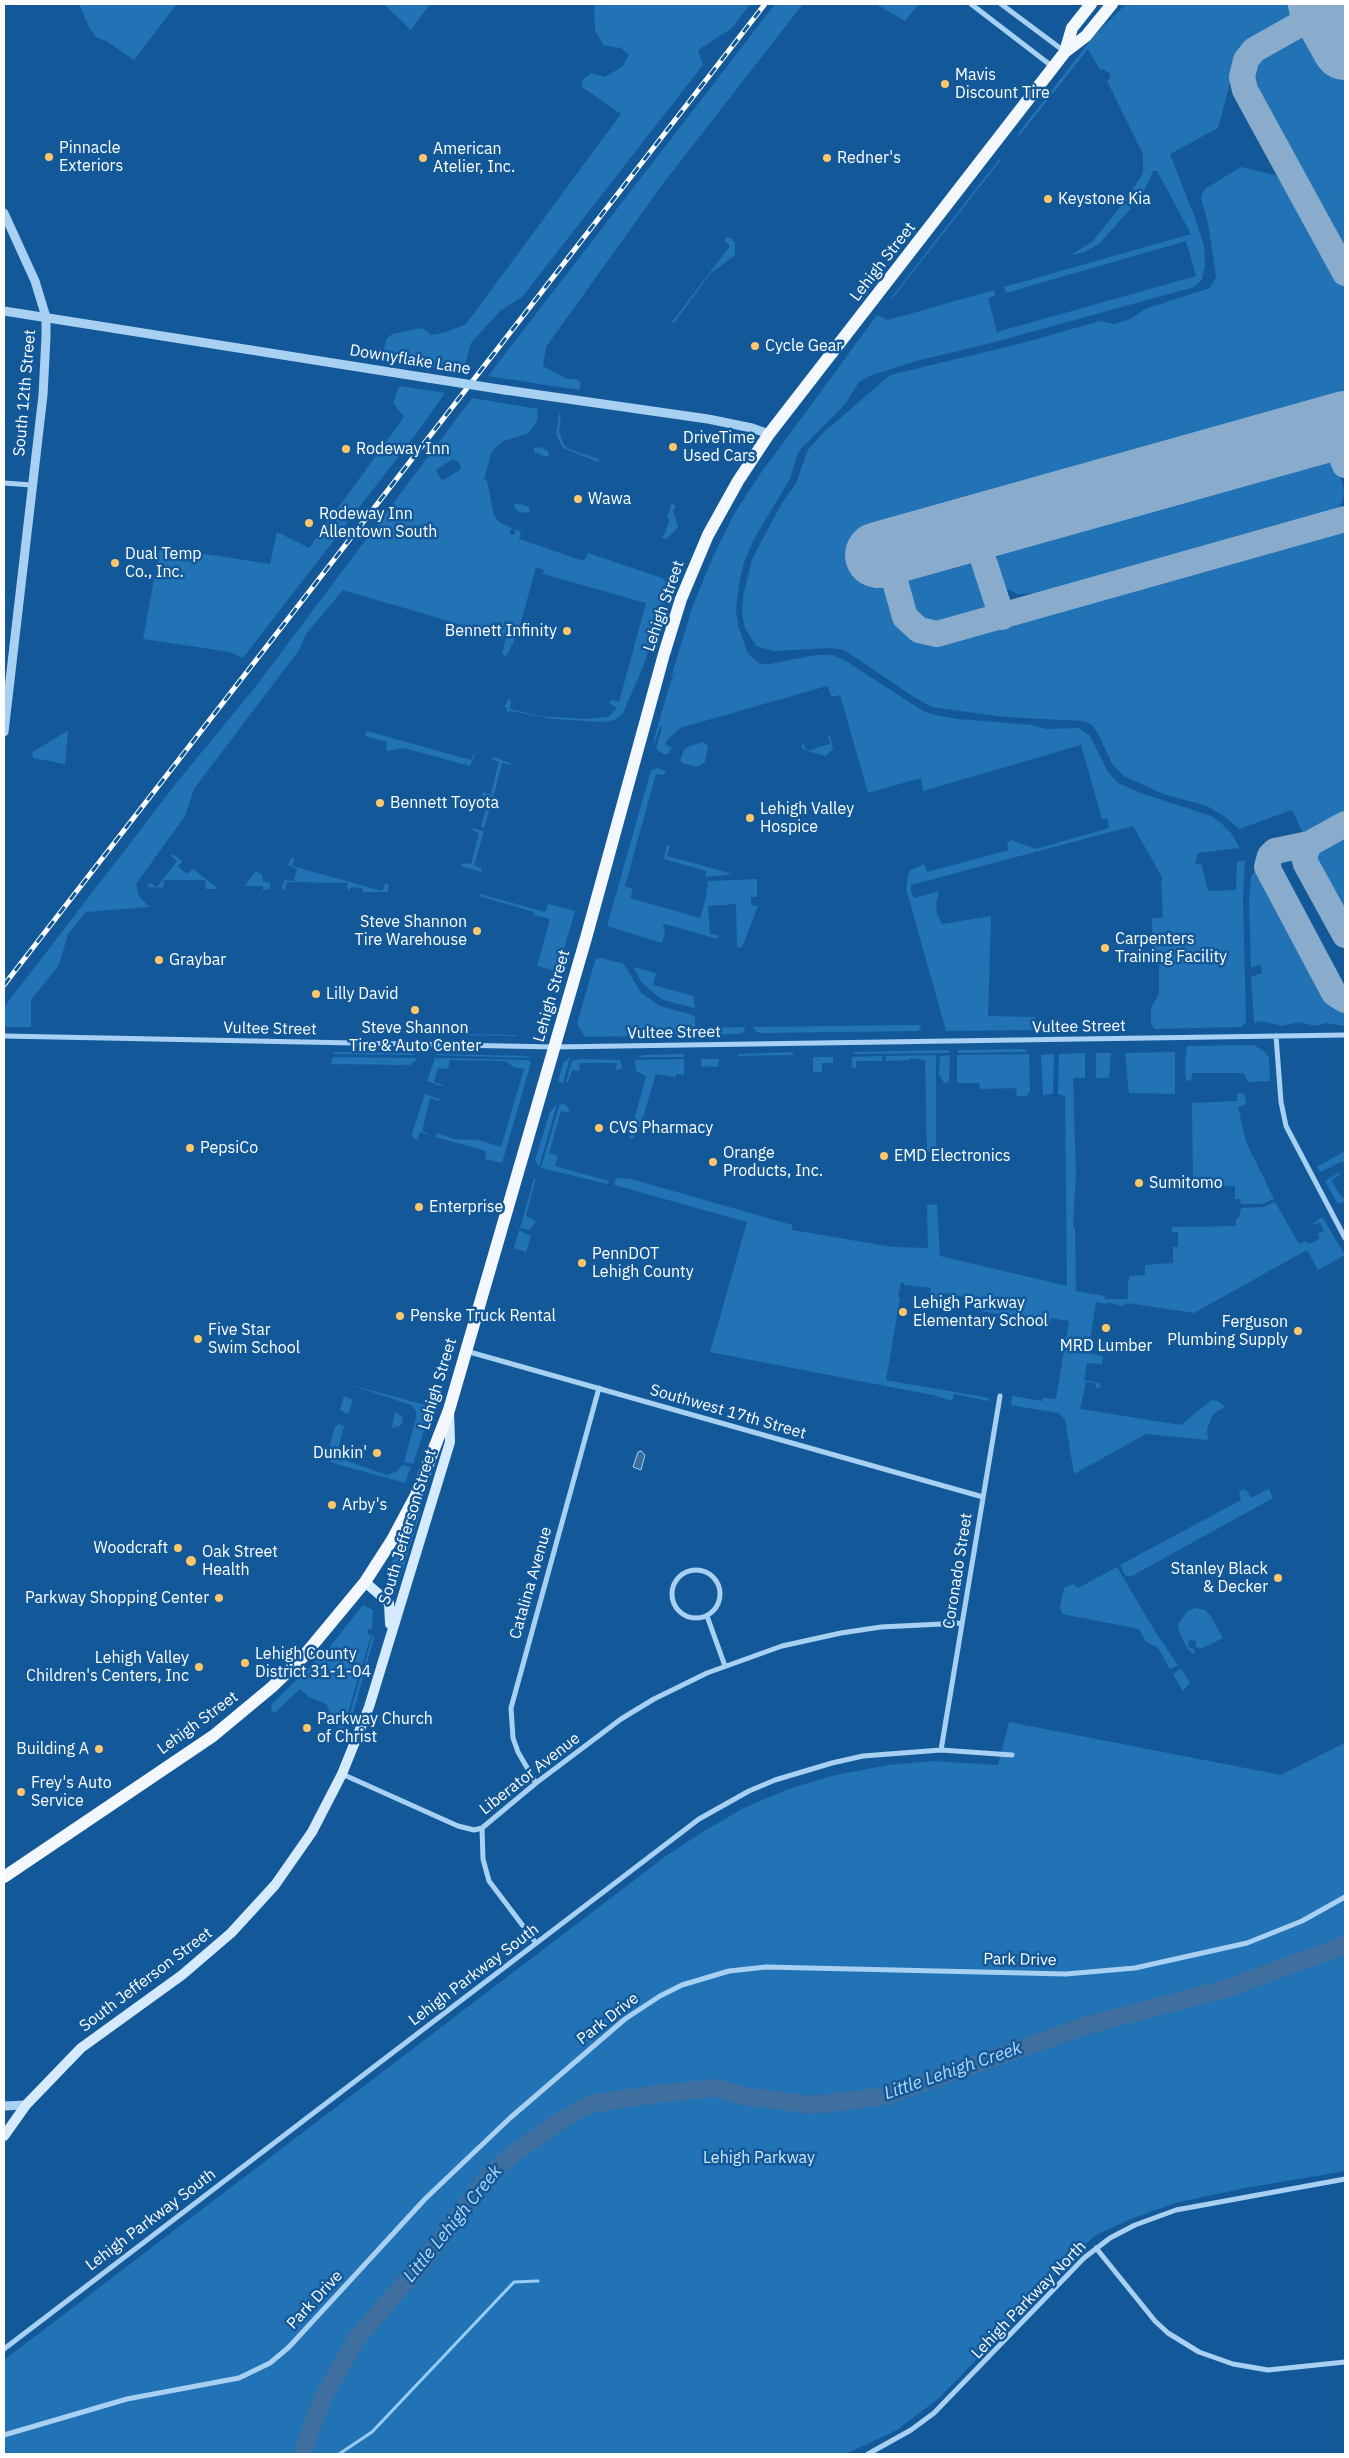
<!DOCTYPE html>
<html>
<head>
<meta charset="utf-8">
<style>
  body { margin:0 }
  #map { position:relative; width:1349px; height:2458px; overflow:hidden; background:#135999; font-family:"IBM Plex Sans",sans-serif }
  canvas { display:block }
  .frame { position:absolute; inset:0; border:5px solid #fff; pointer-events:none }
</style>
</head>
<body>
<div id="map">
<canvas width="1349" height="2458"></canvas>
<div class="frame"></div>
</div>
<script>
const ctx = document.querySelector('canvas').getContext('2d');
ctx.lineJoin = 'round';
function paint(path, color) {
  ctx.fillStyle = color;
  ctx.fill(path, 'evenodd');
}
function toPath(rows) {
  const path = new Path2D();
  for (const r of rows) {
    if (r.length === 3) {
      path.moveTo(r[0] + r[2], r[1]);
      path.arc(r[0], r[1], r[2], 0, 2 * Math.PI);
      continue;
    }
    path.moveTo(r[0], r[1]);
    for (let i = 2; i < r.length; i += 2) path.lineTo(r[i], r[i + 1]);
  }
  return path;
}
function stroke(path, color, width, dash) {
  ctx.strokeStyle = color;
  ctx.lineWidth = width;
  ctx.lineCap = dash ? 'butt' : 'round';
  ctx.setLineDash(dash || []);
  ctx.stroke(path);
}
function write(font, color, halo, rows, align = 'center') {
  ctx.font = font + ' "IBM Plex Sans",sans-serif';
  ctx.lineWidth = 5;
  ctx.setLineDash([]);
  ctx.textBaseline = 'middle';
  ctx.strokeStyle = halo;
  ctx.fillStyle = color;
  for (const [text, x, y, turn = 0] of rows) {
    ctx.save();
    ctx.translate(x, y);
    ctx.rotate((+turn || 0) * Math.PI / 180);
    ctx.textAlign = isNaN(turn) ? turn : align;
    if (halo) ctx.strokeText(text, 0, 0);
    ctx.fillText(text, 0, 0);
    ctx.restore();
  }
}
paint(toPath([
  [79,4,177,4,134,60,106,41,96,37,89,27],
  [384,4,430,4,411,30],
  [594,4,750,4,732,28,698,50,703,65,522,297,500,311,471,343,465,364,459,372,388,360,382,357,386,340,392,334,422,328,431,335,444,333,466,324,621,114,582,87,582,80,591,73,605,77,623,66,629,54,621,48,603,45,595,30],
  [775,4,803,4,662,185,546,347,543,366,567,379,577,379,581,383,579,390,488,376],
  [876,4,919,4,905,21],
  [1126,4,1320,4,1272,30,1242,51,1237,58,1218,128,1170,154,1195,218,1204,246,1205,266,1202,280,1194,287,991,343,916,361,869,376,859,382,846,403,798,452,790,479,754,539,744,562,740,579,736,608,738,626,748,654,760,664,769,664,817,655,833,655,846,661,923,711,935,715,957,719,1031,725,1047,729,1079,728,1090,736,1108,772,1118,783,1138,792,1211,816,1222,824,1231,833,1240,848,1198,853,1195,864,1202,865,1208,891,1236,890,1237,862,1245,860,1243,899,1246,1022,1241,1027,1155,1029,1151,1024,1151,1008,1159,994,1159,959,1153,958,1152,918,1163,918,1161,879,1163,879,1133,826,911,885,911,893,915,898,939,891,936,903,937,914,942,924,991,916,988,1016,1035,1017,1035,1030,946,1031,906,888,909,871,924,864,927,872,1009,850,1007,843,1011,840,1036,849,1109,828,1107,818,1102,819,1081,745,923,791,921,778,868,793,840,695,832,697,827,686,680,728,666,741,665,744,672,748,668,754,663,754,656,749,662,727,660,726,654,745,654,739,670,684,677,668,671,678,692,608,713,557,733,516,758,477,877,315,888,320,994,290,995,296,988,298,997,332,1196,276,1186,241,1006,293,1004,287,1191,234,1157,171,1153,171,1144,191,1133,206,1126,200,1143,173,1143,154,1107,81,1110,79,1110,74,1103,69,1101,71,1088,49,1020,135,1017,135,1093,37],
  [1307,35,1316,37,1324,44,1345,82,1345,254,1252,82,1254,66,1262,55,1296,36],
  [1000,158,1000,161,892,299,891,298],
  [1241,167,1278,176,1287,182,1345,287,1345,407,874,541,897,620,916,638,934,643,961,637,1345,528,1345,816,1305,837,1292,810,1239,829,1224,816,1207,806,1163,794,1124,776,1113,765,1098,734,1092,725,1083,721,1004,717,932,707,914,697,844,650,830,648,774,651,756,646,745,628,742,614,743,597,752,559,782,503,796,483,808,450,823,433,890,375,1019,344,1100,321,1114,324,1130,319,1145,309,1210,288,1216,277,1215,269,1208,224,1201,197,1205,189],
  [1124,202,1131,208,1100,243,1085,252,1071,255,1093,241],
  [726,238,730,238,735,243,735,255,710,274,674,323,672,322,730,246,724,241],
  [399,386,445,393,422,426,243,658,230,652,143,639,160,547,270,564,277,532,309,548,404,417,393,403],
  [472,398,538,409,537,421,529,433,503,441,492,451,484,479,487,481,494,515,499,522,512,528,509,534,515,535,515,529,521,532,519,539,584,561,588,553,662,578,666,582,666,593,643,667,623,713,615,720,603,722,553,719,510,711,508,713,505,706,508,699,511,700,510,709,539,716,587,719,608,717,617,708,609,703,611,700,619,702,646,603,543,574,544,570,536,567,518,633,506,657,502,653,506,638,343,590,306,634,299,650,194,789,185,816,136,884,139,896,149,907,86,912,68,934,59,965,31,1000,31,1027,4,1027,4,1007,178,781,256,686],
  [453,459,460,464,461,469,442,481,436,470],
  [559,414,561,414,559,432,564,445,569,449,599,459,598,462,563,448,556,434],
  [540,447,548,451,549,455,546,457,534,452,534,448],
  [1310,453,1326,456,1336,468,1343,485,1344,495,1342,502,1336,511,1331,514,1050,593,1017,594,1007,589,1000,580,996,563,998,555,1003,546,1033,531],
  [672,502,676,507,673,510,678,527,667,539,661,537,664,535,670,519,667,518],
  [517,503,529,507,530,511,526,513,517,511,514,505],
  [962,551,967,551,973,558,986,606,975,614,942,623,927,623,918,617,912,606,907,592,909,574,917,565,926,561],
  [68,731,65,764,33,758,32,752],
  [367,731,471,760,474,753,474,756,470,766,404,748,388,751,386,749,387,742,365,736],
  [828,736,830,736,833,749,826,756,804,750,801,747,803,743,807,751,830,744],
  [702,742,708,746,705,762,697,767,682,763,680,760,685,748],
  [494,757,512,764,510,765,502,763,494,794,491,793,499,762,491,759],
  [658,768,666,772,663,775,656,774,625,886,633,889,630,898,700,918,706,898,708,881,757,879,757,897,751,897,751,905,758,906,742,947,737,948,736,904,708,906,710,934,718,935,718,939,665,924,663,926,665,933,662,943,607,926,651,770],
  [483,792,494,795,484,828,481,827,489,798,481,795],
  [472,828,484,831,474,865,482,869,481,872,461,866,463,863,471,864,479,833,473,831],
  [1345,831,1345,926,1314,870,1313,863,1316,850,1322,843],
  [667,845,670,845,667,856,733,874,706,877,706,871,664,859],
  [173,854,182,861,178,867,187,874,193,869,216,887,216,889,206,889,205,880,164,880,163,888,147,887,150,883,157,887,177,861,171,856],
  [292,857,294,859,292,866,382,891,385,884,389,884,388,891,387,892,363,892,362,888,352,887,348,891,347,883,287,882,284,891,282,889,284,880,294,881,297,869,288,865],
  [1261,868,1332,998,1345,1007,1345,1026,1326,1023,1315,1026,1300,1022,1282,1026,1261,1021,1254,1023,1251,977,1262,973,1261,965,1251,967,1249,898,1251,877,1256,869],
  [256,871,262,875,263,881,270,883,270,889,263,890,263,886,245,886],
  [480,894,545,912,548,904,575,911,555,980,551,979,553,970,537,966,550,919,534,915,534,912,479,896],
  [601,958,624,964,641,993,660,1006,692,1015,695,1018,695,1028,745,1027,744,1032,740,1034,585,1037,577,1024,594,964,596,959],
  [634,967,656,973,653,985,693,996,695,1008,663,1000,656,995,641,982],
  [919,1025,922,1026,918,1031,762,1033,756,1032,754,1027],
  [456,1034,517,1035,517,1036,456,1035],
  [1254,1045,1265,1052,1269,1058,1270,1081,1248,1082,1244,1073,1192,1073,1191,1081,1186,1080,1185,1063,1187,1046],
  [1025,1049,1027,1052,958,1053,958,1050],
  [948,1050,950,1053,853,1054,854,1052],
  [334,1052,412,1053,415,1055,333,1054],
  [793,1052,793,1055,738,1056,738,1054],
  [1175,1052,1175,1094,1129,1093,1125,1053],
  [1085,1053,1085,1078,1073,1078,1076,1174,1073,1226,1075,1229,1076,1291,1104,1296,1105,1299,1128,1299,1128,1283,1130,1276,1145,1275,1145,1265,1173,1263,1173,1247,1178,1247,1178,1232,1172,1232,1172,1227,1236,1226,1236,1219,1239,1217,1241,1208,1263,1207,1275,1202,1299,1244,1306,1241,1309,1244,1319,1239,1318,1234,1324,1231,1320,1223,1311,1225,1322,1217,1345,1255,1318,1270,1307,1250,1194,1313,1127,1303,1122,1306,1108,1302,1107,1304,1096,1302,1088,1353,1103,1356,1102,1364,1087,1363,1084,1380,1099,1383,1101,1387,1096,1388,1095,1383,1086,1382,1080,1409,1181,1425,1211,1400,1218,1401,1225,1407,1213,1414,1207,1429,1208,1440,1146,1434,1074,1474,1065,1420,1059,1413,1011,1405,1012,1396,1043,1401,1043,1398,1056,1399,1069,1321,1051,1318,1050,1323,981,1311,983,1300,943,1293,941,1301,929,1301,931,1288,904,1285,904,1283,901,1283,898,1297,900,1298,886,1380,989,1398,989,1401,954,1394,952,1401,937,1396,710,1352,747,1222,614,1185,616,1178,631,1179,792,1225,792,1230,892,1247,928,1248,927,1205,937,1204,940,1256,1067,1286,1065,1096,1058,1094,1059,1054],
  [1096,1053,1111,1053,1109,1078,1096,1078],
  [437,1054,526,1056,531,1058,434,1055],
  [684,1054,684,1057,637,1057,644,1055],
  [1029,1054,1030,1091,1027,1096,1017,1096,1016,1088,980,1089,979,1083,957,1083,957,1055],
  [1054,1054,1053,1094,1043,1095,1041,1055],
  [936,1055,936,1152,927,1152,925,1060,911,1058,909,1060,885,1061,886,1056],
  [950,1055,949,1079,949,1082,944,1083,939,1074,940,1056],
  [882,1056,882,1061,856,1061,856,1068,852,1067,852,1057],
  [333,1057,416,1058,416,1060,410,1065,331,1064],
  [570,1057,563,1083,558,1082,563,1063],
  [813,1057,833,1057,833,1063,822,1063,822,1072,813,1072],
  [435,1058,529,1060,531,1063,502,1163,485,1159,486,1151,436,1137,437,1133,454,1139,479,1140,501,1147,524,1069,514,1067,505,1061,450,1060,448,1069,438,1068,434,1082,443,1085,441,1086,427,1081],
  [579,1059,620,1060,622,1068,616,1071,617,1063,580,1063,579,1071,572,1070,568,1082,566,1082,572,1061],
  [684,1059,684,1075,676,1074,676,1077,656,1074,640,1127,638,1127,634,1138,629,1138,646,1076,636,1071,635,1060],
  [701,1059,719,1059,718,1067,701,1066],
  [1237,1093,1244,1094,1246,1100,1246,1104,1238,1107,1246,1142,1274,1199,1262,1204,1241,1204,1240,1199,1235,1199,1235,1186,1196,1187,1193,1183,1192,1103,1237,1101],
  [425,1094,440,1099,439,1101,430,1098,422,1131,432,1136,420,1132,417,1140,413,1138,412,1134],
  [560,1103,566,1105,570,1111,569,1113,561,1111,549,1153,558,1156,555,1166,609,1181,608,1184,541,1168],
  [557,1104,539,1167,535,1160,550,1112],
  [1345,1151,1345,1165,1342,1161,1321,1172,1319,1171,1317,1167],
  [1338,1173,1340,1174,1331,1180,1342,1198,1345,1197,1345,1201,1338,1204,1325,1181],
  [536,1178,526,1216,536,1221,530,1230,520,1228,534,1179],
  [519,1230,531,1236,526,1252,514,1248],
  [348,1384,432,1407,413,1464,404,1462,416,1418,416,1411,411,1405],
  [344,1396,353,1400,348,1414,340,1410],
  [395,1412,402,1416,403,1421,400,1426,392,1428],
  [339,1424,344,1426,339,1445,345,1460,387,1475,396,1472,402,1465,411,1467,405,1483,333,1463,326,1458,335,1427],
  [1243,1489,1247,1491,1251,1498,1269,1489,1273,1498,1130,1577,1125,1575,1120,1565,1241,1500,1239,1492],
  [419,1512,420,1514,401,1576,395,1587,392,1584,387,1571],
  [1117,1567,1156,1633,1178,1665,1170,1669,1158,1648,1145,1641,1139,1629,1062,1614,1060,1607,1064,1588,1073,1584,1078,1588],
  [363,1605,373,1610,372,1629,368,1629,367,1634,371,1635,341,1736,326,1704,309,1697,300,1689,275,1713,272,1711,271,1705,328,1649],
  [1196,1608,1205,1610,1210,1615,1223,1638,1201,1649,1196,1647,1196,1641,1189,1640,1188,1647,1194,1649,1195,1652,1193,1654,1188,1649,1180,1634,1178,1624,1188,1611],
  [373,1634,374,1638,354,1710,345,1736,343,1737],
  [1181,1669,1190,1683,1183,1691,1173,1674],
  [1009,1722,1281,1775,1345,1743,1345,2171,1240,2189,1175,2203,1131,2219,1096,2235,1066,2261,1005,2330,939,2398,897,2430,846,2454,4,2454,4,2360,666,1856,704,1831,744,1808,786,1790,831,1776,888,1765,932,1761,998,1765]
]), '#2272b6');
const water = toPath([
  [641,1451,645,1455,641,1470,633,1467,638,1452,641,1451]
]);
paint(water, '#3e6f9e');
stroke(water, '#99ccf6', 1);
stroke(toPath([
  [339,2454,372,2432,514,2282,538,2281]
]), '#99ccf6', 3);
stroke(toPath([
  [302,2454,322,2399,357,2338,422,2263,493,2171,517,2151,560,2121,590,2104,657,2094,715,2088,743,2096,814,2105,885,2096,1088,2025,1225,1989,1345,1945]
]), '#3e6f9e', 18);
stroke(toPath([
  [1325,10,1254,50,1246,60,1242,77,1245,90,1345,273],
  [1330,428,1345,465],
  [973,528,1002,617],
  [887,553,905,617,919,630,937,634,1345,519],
  [1345,824,1309,844,1275,851,1270,856,1267,867,1334,993,1345,1000],
  [1309,844,1304,857,1306,864,1345,935]
]), '#89accc', 26);
stroke(toPath([
  [1321,4,1345,47],
  [878,555,1345,424]
]), '#89accc', 66);
stroke(toPath([
  [971,4,1053,67],
  [1001,4,1064,51],
  [4,483,32,485],
  [4,1036,554,1047,1345,1035],
  [1276,1036,1281,1102,1286,1126,1345,1238],
  [466,1351,983,1497],
  [696,1594,24],
  [707,1616,725,1666],
  [941,1750,1000,1396],
  [342,1774,458,1826,474,1830,482,1828,536,1783,621,1719,654,1699,707,1673,782,1646,841,1633,881,1627,962,1623],
  [536,1783,518,1752,513,1738,511,1708,599,1388],
  [482,1828,483,1859,489,1881,536,1943],
  [1096,2248,1155,2321,1168,2333,1199,2352,1233,2364,1268,2370,1345,2362],
  [4,2349,699,1819,749,1791,775,1780,832,1763,863,1756,941,1750,1012,1755],
  [4,2435,127,2399,239,2378,270,2363,289,2347,425,2199,510,2118,625,2019,660,1996,682,1985,729,1971,766,1967,1066,1974,1135,1968,1247,1943,1302,1921,1345,1897],
  [868,2454,911,2430,934,2413,1084,2258,1110,2238,1135,2225,1176,2210,1345,2179]
]), '#a7d0f3', 5);
stroke(toPath([
  [4,213,35,281,46,317,46,337,43,395,4,732],
  [4,311,428,378],
  [505,390,708,419,752,428,769,434],
  [4,2106,26,2105]
]), '#a7d0f3', 9);
stroke(toPath([
  [365,1582,389,1603,390,1624],
  [4,2136,26,2105,81,2048,182,1975,231,1933,275,1885,312,1832,342,1774,369,1707,450,1442,449,1411]
]), '#d6eafd', 10);
stroke(toPath([
  [1065,52,1072,28,1091,4],
  [4,1877,213,1736,272,1687,302,1658,365,1582,392,1540,416,1495,449,1410,586,938,664,654,681,599,708,535,738,481,769,434,1065,52,1086,36,1112,4]
]), '#f3f8ff', 12);
const rail = toPath([
  [4,985,765,4]
]);
stroke(rail, '#fff', 5);
stroke(rail, '#135999', 3, [9]);
stroke(toPath([
  [428,378,505,390]
]), '#a7d0f3', 9);
for (const [x, y, r, color] of [
  [945,84,5,"#ffc769"],
  [49,157,5,"#ffc769"],
  [423,158,5,"#ffc769"],
  [827,158,5,"#ffc769"],
  [1048,199,5,"#ffc769"],
  [755,346,5,"#ffc769"],
  [673,447,5,"#ffc769"],
  [346,449,5,"#ffc769"],
  [578,499,5,"#ffc769"],
  [309,523,5,"#ffc769"],
  [115,563,5,"#ffc769"],
  [567,631,5,"#ffc769"],
  [380,803,5,"#ffc769"],
  [750,818,5,"#ffc769"],
  [477,931,5,"#ffc769"],
  [1105,948,5,"#ffc769"],
  [159,960,5,"#ffc769"],
  [316,994,5,"#ffc769"],
  [415,1010,5,"#ffc769"],
  [599,1128,5,"#ffc769"],
  [190,1148,5,"#ffc769"],
  [884,1156,5,"#ffc769"],
  [713,1162,5,"#ffc769"],
  [1139,1183,5,"#ffc769"],
  [419,1207,5,"#ffc769"],
  [582,1263,5,"#ffc769"],
  [903,1312,5,"#ffc769"],
  [400,1316,5,"#ffc769"],
  [1106,1328,5,"#ffc769"],
  [1298,1331,5,"#ffc769"],
  [198,1339,5,"#ffc769"],
  [377,1453,5,"#ffc769"],
  [332,1505,5,"#ffc769"],
  [178,1548,5,"#ffc769"],
  [191,1561,6,"#ffc769"],
  [1278,1578,5,"#ffc769"],
  [219,1598,5,"#ffc769"],
  [245,1663,5,"#ffc769"],
  [199,1667,5,"#ffc769"],
  [307,1728,5,"#ffc769"],
  [99,1749,5,"#ffc769"],
  [21,1792,5,"#ffc769"]
]) {
  const dot = new Path2D();
  dot.arc(x, y, r, 0, 2 * Math.PI);
  ctx.fillStyle = color;
  ctx.fill(dot);
  stroke(dot, '#135999', 2);
}
write('16px', '#fff', '#135999', [
  ["Mavis",955,75],
  ["Discount Tire",955,93],
  ["Pinnacle",59,148],
  ["Exteriors",59,166],
  ["American",433,149],
  ["Atelier, Inc.",433,167],
  ["Redner's",837,158],
  ["Keystone Kia",1058,199],
  ["Cycle Gear",765,346],
  ["DriveTime",683,438],
  ["Used Cars",683,456],
  ["Rodeway Inn",356,449],
  ["Wawa",588,499],
  ["Rodeway Inn",319,514],
  ["Allentown South",319,532],
  ["Dual Temp",125,554],
  ["Co., Inc.",125,572],
  ["Bennett Infinity",557,631,"right"],
  ["Bennett Toyota",390,803],
  ["Lehigh Valley",760,809],
  ["Hospice",760,827],
  ["Steve Shannon",467,922,"right"],
  ["Tire Warehouse",467,940,"right"],
  ["Carpenters",1115,939],
  ["Training Facility",1115,957],
  ["Graybar",169,960],
  ["Lilly David",326,994],
  ["Steve Shannon",415,1028,"center"],
  ["Tire & Auto Center",415,1046,"center"],
  ["CVS Pharmacy",609,1128],
  ["PepsiCo",200,1148],
  ["Orange",723,1153],
  ["Products, Inc.",723,1171],
  ["EMD Electronics",894,1156],
  ["Sumitomo",1149,1183],
  ["Enterprise",429,1207],
  ["PennDOT",592,1254],
  ["Lehigh County",592,1272],
  ["Lehigh Parkway",913,1303],
  ["Elementary School",913,1321],
  ["Penske Truck Rental",410,1316],
  ["Ferguson",1288,1322,"right"],
  ["Plumbing Supply",1288,1340,"right"],
  ["Five Star",208,1330],
  ["Swim School",208,1348],
  ["MRD Lumber",1106,1346,"center"],
  ["Dunkin'",367,1453,"right"],
  ["Arby's",342,1505],
  ["Woodcraft",168,1548,"right"],
  ["Oak Street",202,1552],
  ["Health",202,1570],
  ["Stanley Black",1268,1569,"right"],
  ["& Decker",1268,1587,"right"],
  ["Parkway Shopping Center",209,1598,"right"],
  ["Lehigh County",255,1654],
  ["District 31-1-04",255,1672],
  ["Lehigh Valley",189,1658,"right"],
  ["Children's Centers, Inc",189,1676,"right"],
  ["Parkway Church",317,1719],
  ["of Christ",317,1737],
  ["Building A",89,1749,"right"],
  ["Frey's Auto",31,1783],
  ["Service",31,1801]
], 'left');
write('16px', '#fff', '#135999', [
  ["Lehigh Street",883,262,-52],
  ["Downyflake Lane",410,360,9],
  ["South 12th Street",25,393,-85],
  ["Lehigh Street",664,606,-71],
  ["Lehigh Street",552,996,-74],
  ["Vultee Street",1079,1027,-1],
  ["Vultee Street",270,1029,1],
  ["Vultee Street",674,1033,-1],
  ["Lehigh Street",438,1384,-73],
  ["Southwest 17th Street",728,1412,16],
  ["South Jefferson Street",408,1527,-73],
  ["Coronado Street",958,1571,-81],
  ["Catalina Avenue",531,1583,-74],
  ["Lehigh Street",198,1723,-36],
  ["Liberator Avenue",530,1774,-38],
  ["Park Drive",1020,1960,1],
  ["Lehigh Parkway South",474,1975,-37],
  ["South Jefferson Street",146,1980,-37],
  ["Park Drive",608,2019,-38],
  ["Lehigh Parkway South",151,2220,-37],
  ["Park Drive",315,2300,-47],
  ["Lehigh Parkway North",1029,2300,-46]
]);
write('16px', '#cfe8fd', '#135999', [
  ["Lehigh Parkway",759,2158]
]);
write('italic 18px', '#b3d9fa', '#135999', [
  ["Little Lehigh Creek",953,2071,-19],
  ["Little Lehigh Creek",453,2224,-51]
]);
</script>
</body>
</html>
